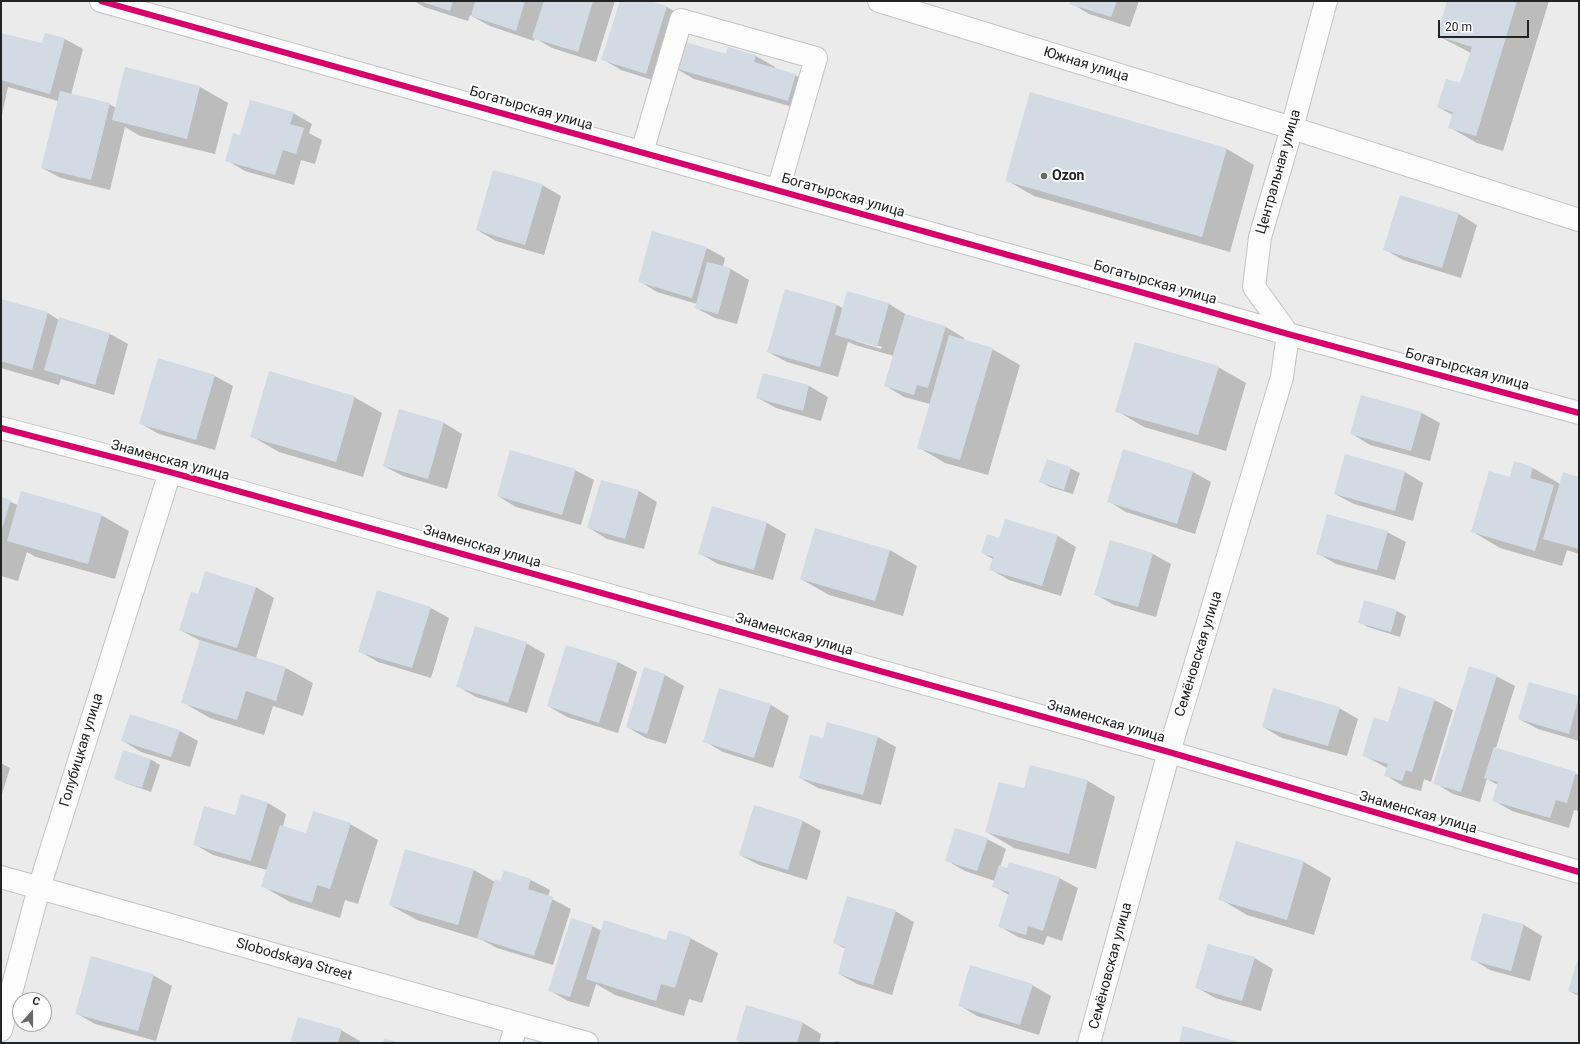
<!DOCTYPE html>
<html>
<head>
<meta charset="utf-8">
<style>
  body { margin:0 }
  #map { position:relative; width:1580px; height:1044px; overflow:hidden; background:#ebebec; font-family:Roboto,sans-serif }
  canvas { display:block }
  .frame { position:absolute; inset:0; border:2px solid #222324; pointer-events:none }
  .north { position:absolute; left:12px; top:992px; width:40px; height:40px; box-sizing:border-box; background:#fff; border:1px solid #a7a7a7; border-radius:50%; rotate:21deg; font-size:11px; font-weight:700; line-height:16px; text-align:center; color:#222324 }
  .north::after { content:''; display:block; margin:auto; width:14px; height:18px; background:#68696a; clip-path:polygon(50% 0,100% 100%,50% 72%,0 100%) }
  .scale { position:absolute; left:1438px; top:20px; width:91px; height:18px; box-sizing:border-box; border:2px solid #222324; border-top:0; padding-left:5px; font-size:12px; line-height:14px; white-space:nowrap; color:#222324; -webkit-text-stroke:3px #fff; paint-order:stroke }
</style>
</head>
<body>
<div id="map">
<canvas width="1580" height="1044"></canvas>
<div class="frame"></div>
<div class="north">С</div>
<div class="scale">20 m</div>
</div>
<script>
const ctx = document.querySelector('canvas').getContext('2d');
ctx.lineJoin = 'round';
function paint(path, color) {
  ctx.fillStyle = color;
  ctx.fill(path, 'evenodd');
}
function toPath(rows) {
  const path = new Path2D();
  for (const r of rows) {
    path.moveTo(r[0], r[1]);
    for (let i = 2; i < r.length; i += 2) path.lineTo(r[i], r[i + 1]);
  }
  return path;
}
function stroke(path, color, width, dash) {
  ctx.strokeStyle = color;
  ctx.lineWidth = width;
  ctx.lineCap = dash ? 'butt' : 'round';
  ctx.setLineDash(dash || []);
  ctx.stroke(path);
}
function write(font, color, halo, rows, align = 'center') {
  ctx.font = font + ' Roboto,sans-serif';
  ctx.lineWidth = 4;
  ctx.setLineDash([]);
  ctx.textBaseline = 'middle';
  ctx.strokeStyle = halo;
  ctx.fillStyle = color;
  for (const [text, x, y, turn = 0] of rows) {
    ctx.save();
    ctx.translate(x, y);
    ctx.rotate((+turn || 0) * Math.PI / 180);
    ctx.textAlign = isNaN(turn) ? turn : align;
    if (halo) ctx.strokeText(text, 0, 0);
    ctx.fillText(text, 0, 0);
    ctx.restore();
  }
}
paint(toPath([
  [414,1,615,1,596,62,552,48,535,38,534,41,490,26,470,15,468,21,424,7],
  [621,1,647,1,667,7,686,18,665,84,621,70,602,59],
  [1071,1,1139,1,1130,27,1089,14,1071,3],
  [1448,1,1549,1,1503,151,1477,143,1449,127,1453,115,1438,107,1461,84,1471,53,1438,36],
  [1,34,42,45,45,34,65,39,83,49,71,95,109,104,116,108,126,68,200,87,228,103,215,154,140,136,125,127,110,190,61,178,42,168,58,101,8,87,1,119],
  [728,48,756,56,775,67,774,69,795,75,814,86,807,111,694,79,675,68,727,55],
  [293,113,312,124,309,133,322,140,315,164,301,160,294,185,245,171,226,160,241,136],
  [1227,149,1254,165,1230,252,1034,196,1006,180],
  [542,185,561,196,544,255,496,241,477,230],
  [1459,214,1477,225,1461,278,1403,260,1384,249],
  [707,248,725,258,723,267,731,269,749,280,737,324,715,318,696,308,697,304,657,292,639,281],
  [786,290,837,305,843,308,848,292,889,304,907,315,946,327,964,338,964,341,992,349,1020,365,988,475,945,463,918,447,930,404,904,397,886,386,894,356,855,345,848,342,838,377,787,362,768,352],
  [855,339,882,347,881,349,855,341],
  [1,300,48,313,59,320,110,334,128,344,114,395,61,379,59,385,1,368],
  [1218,367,1246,383,1226,451,1144,427,1117,411],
  [764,374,809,386,828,397,821,421,776,408,758,398],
  [215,376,233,386,215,450,159,434,140,423],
  [354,397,382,413,363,477,279,452,251,436],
  [400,410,444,423,462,434,447,489,403,476,384,466],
  [1422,413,1440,423,1430,461,1370,445,1352,434],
  [1346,456,1405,472,1423,483,1413,521,1354,504,1335,494],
  [1515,463,1533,468,1560,484,1579,478,1579,554,1567,550,1562,566,1500,548,1473,532,1510,478],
  [1070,468,1080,473,1073,494,1050,487,1041,482],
  [575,470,594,480,581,525,516,507,498,496],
  [1193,472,1211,482,1195,534,1126,512,1108,501],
  [602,481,639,491,657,502,644,549,607,539,589,528],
  [1,498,18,505,101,515,129,531,115,579,36,557,27,552,18,581,1,576],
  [712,507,767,523,786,534,773,580,718,564,699,553],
  [1006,520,1058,536,1076,547,1061,596,1009,580,990,569,993,559,982,553,1000,539],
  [1387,532,1406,542,1395,580,1336,564,1317,553],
  [1111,542,1153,554,1171,564,1156,617,1114,605,1095,594],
  [890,550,917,566,903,616,829,595,801,579],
  [256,587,274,598,256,658,286,668,313,683,303,716,273,706,264,735,210,718,182,702,201,641,180,630,199,595],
  [431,608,449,618,431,678,378,662,359,651],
  [1397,611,1406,616,1400,637,1368,627,1359,622],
  [526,643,545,654,527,713,476,697,457,686],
  [567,646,618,662,637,672,618,733,567,717,548,706],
  [645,669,665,675,684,686,666,744,646,738,627,727],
  [1496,676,1515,686,1496,748,1579,775,1579,811,1574,810,1569,828,1512,811,1493,800,1498,785,1487,779,1480,802,1453,794,1435,783],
  [1530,683,1579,697,1579,741,1538,729,1519,719],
  [720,689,771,705,789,716,773,768,723,752,704,741],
  [1435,700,1453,710,1431,782,1424,779,1421,791,1403,786,1385,775,1387,768,1363,755,1389,723],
  [1339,708,1358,719,1347,756,1282,738,1263,727],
  [180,731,198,741,190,767,141,752,123,741],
  [878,737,896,747,881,805,818,788,800,778,823,739],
  [150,759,160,765,151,792,125,783,116,778],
  [1,763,10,768,1,797],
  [1031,766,1088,781,1115,797,1096,869,1014,848,987,832,1025,790],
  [241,795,268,803,286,814,283,827,307,835,350,824,378,840,358,904,345,900,340,918,290,902,262,886,267,870,213,855,194,844,236,816],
  [803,821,821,831,807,880,759,865,740,855],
  [987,839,1006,849,1000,867,1059,878,1078,888,1062,941,1047,936,1044,945,1018,937,999,926,1009,895,993,886,995,881,965,871,946,860],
  [1236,842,1304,862,1331,878,1314,935,1247,915,1220,899],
  [406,850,474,870,495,882,501,882,504,871,531,880,550,890,548,897,571,909,553,965,497,948,482,940,417,920,390,905],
  [895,911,914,922,892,995,857,984,839,974,846,949,834,943],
  [1484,914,1524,925,1542,936,1530,981,1490,970,1472,959],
  [592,926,602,931,667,941,690,938,718,953,702,1003,689,999,684,1016,615,995,596,984,589,1007,568,1001,549,990],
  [1579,957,1579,996,1569,991],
  [1254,958,1273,969,1261,1011,1215,998,1196,987],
  [153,975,172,986,156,1041,95,1024,76,1013],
  [1032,985,1051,996,1039,1035,977,1016,959,1005],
  [803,1023,821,1034,819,1043,742,1043,737,1040],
  [341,1030,360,1041,359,1043,292,1043],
  [836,1041,843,1043,835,1043]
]), '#0003');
paint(toPath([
  [419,1,453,1,450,11],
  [475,1,525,1,516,31,471,16],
  [544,1,593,1,578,52,532,38],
  [620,1,650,1,667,6,646,74,601,60],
  [1070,1,1117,1,1111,17,1069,4],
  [1447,1,1517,1,1476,136,1448,128,1453,112,1437,107,1446,79,1460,83,1472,47,1437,36],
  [1,33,42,43,45,33,65,38,50,94,1,80],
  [682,41,726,54,728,47,756,55,754,62,796,74,788,101,674,68],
  [125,67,200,86,187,139,112,120],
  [60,91,110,103,91,180,41,168],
  [1030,92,1227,148,1202,237,1005,181],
  [250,100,294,112,290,124,304,128,296,154,283,150,275,175,225,161,233,133,240,135],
  [493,170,543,184,525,245,476,230],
  [1400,195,1459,213,1442,268,1383,250],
  [652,231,707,247,692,298,638,282],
  [707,262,731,268,718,314,695,308],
  [785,289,837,304,820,367,767,352],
  [847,291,889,303,877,347,835,335],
  [1,299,48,312,32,370,1,361],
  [905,314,946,326,928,388,917,385,914,395,884,386],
  [59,317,110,333,95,385,44,370],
  [949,335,993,348,960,460,917,448],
  [1135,342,1219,366,1198,435,1115,412],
  [158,358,215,375,196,440,139,424],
  [269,371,355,396,336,462,250,437],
  [763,373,809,385,803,411,756,398],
  [1361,395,1422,412,1411,451,1350,434],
  [399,409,444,422,428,479,383,466],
  [1123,449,1193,471,1177,524,1107,502],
  [510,450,576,469,562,515,497,496],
  [1345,454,1405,471,1395,511,1334,494],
  [1047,459,1071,467,1064,490,1039,482],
  [1514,461,1533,467,1530,478,1554,485,1535,551,1471,532,1489,471,1510,477],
  [1563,472,1579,477,1579,549,1543,539],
  [601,480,639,490,625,539,587,528],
  [21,491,102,514,88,564,7,541],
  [1,497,11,500,1,532],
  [712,506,767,522,754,570,698,554],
  [1327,514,1388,531,1377,570,1316,554],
  [1005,519,1058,535,1042,586,989,570,993,557,981,553,987,534,999,538],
  [815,528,890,550,875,601,800,579],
  [1110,540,1153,553,1138,607,1094,595],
  [205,571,256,587,237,648,179,630,191,592,198,594],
  [377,590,431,607,412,668,358,652],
  [1364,600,1397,610,1391,632,1358,623],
  [475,626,527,642,508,703,456,687],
  [200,640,286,667,276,701,246,691,237,720,181,703],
  [566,645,618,661,599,723,547,706],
  [1469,666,1497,675,1461,792,1433,784],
  [644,667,665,674,647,734,626,727],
  [1529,682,1579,696,1569,734,1518,719],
  [1399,687,1435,699,1412,772,1406,770,1402,781,1384,776,1388,764,1362,756,1374,717,1388,722],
  [719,688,771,704,754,758,703,742],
  [1273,688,1340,707,1328,746,1262,727],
  [130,714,180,730,171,757,121,741],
  [827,722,878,736,863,795,799,778,810,735,823,738],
  [1494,747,1576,772,1567,803,1556,800,1550,818,1492,801,1498,782,1484,778],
  [123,750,151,759,142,788,114,779],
  [1030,765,1088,780,1069,854,985,832,999,782,1024,788],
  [241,794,268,802,251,861,193,845,204,806,235,815],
  [754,805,803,820,788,870,739,855],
  [313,811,351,823,330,889,317,885,312,903,261,887,280,825,306,833],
  [955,828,988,838,977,871,945,861],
  [1236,841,1304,861,1287,920,1218,900],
  [405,849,474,869,458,925,389,905],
  [1009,862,1060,877,1043,931,1028,926,1026,935,998,927,1009,892,992,887,999,865,1007,868],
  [504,870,531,879,528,889,553,897,534,956,477,938,495,879,500,881],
  [847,896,896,910,873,985,838,974,845,947,833,943],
  [1483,913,1524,924,1511,971,1470,960],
  [571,918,593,925,570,997,548,991],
  [604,920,666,940,669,930,691,937,675,988,661,984,656,1001,586,979],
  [1208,944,1255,957,1242,1001,1195,988],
  [1579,955,1579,994,1568,991],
  [91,956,154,974,138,1031,75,1014],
  [970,965,1033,984,1020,1025,958,1006],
  [746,1005,803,1022,797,1043,745,1043,736,1040],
  [298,1017,342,1029,338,1043,290,1043],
  [1183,1026,1242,1043,1179,1043],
  [384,1038,399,1043,383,1043]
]), '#d2dbe4');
const minor = toPath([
  [101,1,1137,291,1288,334,1579,413],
  [879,1,1292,128,1579,220],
  [642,152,681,20,816,58,778,190],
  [1288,334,1254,287,1260,237,1292,128,1326,1],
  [1,428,170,472,1169,752,1579,872],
  [1,877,587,1043],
  [1,1030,39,888,170,472],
  [511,1043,517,1023],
  [1089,1043,1169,752,1282,377,1288,334]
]);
stroke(minor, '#c4c4c6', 24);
stroke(minor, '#fcfcfc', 22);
stroke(toPath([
  [101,1,1137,291,1288,334,1579,413],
  [1,428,170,472,1169,752,1579,872]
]), '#d6006c', 6);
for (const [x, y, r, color] of [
  [1044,176,4,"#68696a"]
]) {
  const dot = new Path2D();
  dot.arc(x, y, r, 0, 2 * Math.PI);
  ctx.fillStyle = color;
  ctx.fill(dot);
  stroke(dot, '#fff', 1.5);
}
write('14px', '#222324', '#fff', [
  ["Южная улица",1086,65,17],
  ["Богатырская улица",531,109,16],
  ["Центральная улица",1279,172,-74],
  ["Богатырская улица",843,196,16],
  ["Богатырская улица",1155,283,16],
  ["Богатырская улица",1467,370,15],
  ["Знаменская улица",170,461,15],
  ["Знаменская улица",482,547,16],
  ["Знаменская улица",794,635,16],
  ["Семёновская улица",1199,654,-73],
  ["Знаменская улица",1106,722,16],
  ["Голубицкая улица",82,750,-73],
  ["Знаменская улица",1418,813,16],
  ["Slobodskaya Street",294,960,16],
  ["Семёновская улица",1111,966,-75]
]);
write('bold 14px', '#222324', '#fff', [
  ["Ozon",1052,176]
], 'left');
</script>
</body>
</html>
